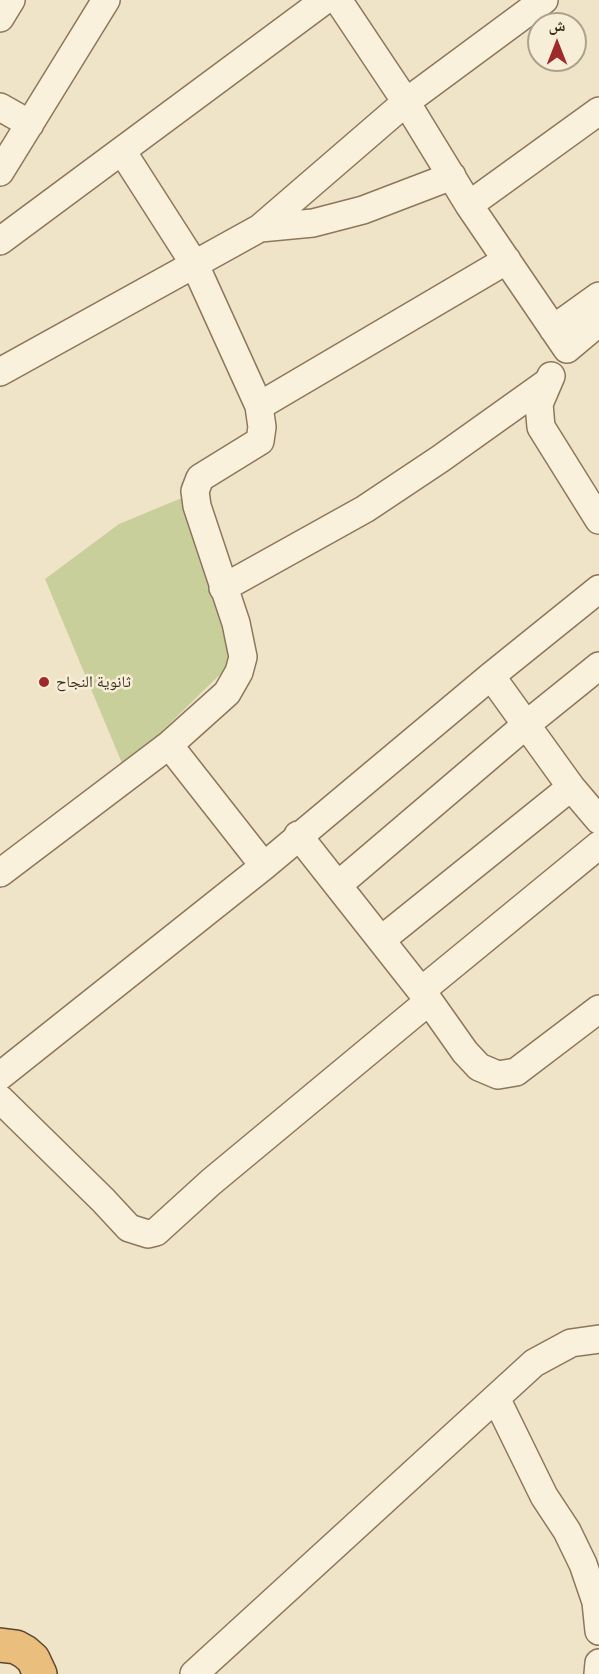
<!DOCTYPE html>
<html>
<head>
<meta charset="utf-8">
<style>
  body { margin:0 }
  #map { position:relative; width:599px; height:1674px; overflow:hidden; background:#f0e4c8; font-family:"Roboto Serif","Noto Naskh Arabic",serif }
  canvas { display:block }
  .north { position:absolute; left:527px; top:12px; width:60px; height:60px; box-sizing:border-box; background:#f7eed8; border:2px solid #ada18e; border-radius:50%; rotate:0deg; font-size:16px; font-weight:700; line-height:24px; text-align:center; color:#3d2e20 }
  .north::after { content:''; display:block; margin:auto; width:21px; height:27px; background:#9e2a2b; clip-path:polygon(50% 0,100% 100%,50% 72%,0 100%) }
</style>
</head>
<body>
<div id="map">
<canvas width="599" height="1674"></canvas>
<div class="north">ش</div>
</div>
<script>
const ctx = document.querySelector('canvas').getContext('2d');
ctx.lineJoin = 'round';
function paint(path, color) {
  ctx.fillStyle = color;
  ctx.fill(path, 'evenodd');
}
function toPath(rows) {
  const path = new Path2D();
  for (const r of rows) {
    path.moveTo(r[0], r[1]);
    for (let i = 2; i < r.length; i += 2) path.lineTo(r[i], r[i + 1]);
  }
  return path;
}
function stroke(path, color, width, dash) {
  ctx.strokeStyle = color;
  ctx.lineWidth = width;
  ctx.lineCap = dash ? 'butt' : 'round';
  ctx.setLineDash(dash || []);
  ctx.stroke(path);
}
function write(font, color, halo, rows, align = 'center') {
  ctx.font = font + ' "Roboto Serif","Noto Naskh Arabic",serif';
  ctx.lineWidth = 5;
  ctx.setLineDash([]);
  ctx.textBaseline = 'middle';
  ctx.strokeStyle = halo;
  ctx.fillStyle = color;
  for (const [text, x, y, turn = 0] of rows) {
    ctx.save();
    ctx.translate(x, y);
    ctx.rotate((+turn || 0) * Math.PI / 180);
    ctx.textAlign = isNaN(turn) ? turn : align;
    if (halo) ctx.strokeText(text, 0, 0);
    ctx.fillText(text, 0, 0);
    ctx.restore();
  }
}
paint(toPath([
  [184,497,235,660,124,768,45,579,119,524]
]), '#c9cf9b');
const minor = toPath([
  [338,0,406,102,469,205,567,349,599,322],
  [0,18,11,0],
  [0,107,30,124],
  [0,172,106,0],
  [469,205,599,111],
  [260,228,313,223,363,210,452,176],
  [0,241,325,0],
  [553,329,599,296],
  [0,372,260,228,406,102,544,0],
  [551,376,539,404,541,427,599,520],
  [259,406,507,260],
  [223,588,365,509,440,459,548,382],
  [491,676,571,787,599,820],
  [169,745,264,866],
  [298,835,429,1001,465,1052,479,1067,498,1075,516,1072,599,1009],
  [0,873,169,745,227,693,239,672,243,657,236,623,197,506,195,491,200,478,260,441,262,427,259,406,195,265,122,151],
  [338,885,527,724,599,666],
  [381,940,571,787],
  [421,991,599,845],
  [0,1076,264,866,491,676,599,589],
  [0,1099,103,1200,129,1228,148,1234,156,1232,211,1182,429,1001],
  [496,1398,544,1496,567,1531,583,1564,596,1602,599,1631],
  [194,1674,534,1363,571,1343,599,1339],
  [598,1674,599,1663]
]);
const trunk = toPath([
  [0,1645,16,1647,25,1652,33,1659,40,1674]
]);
stroke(minor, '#8d765c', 30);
stroke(trunk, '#5b4430', 36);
stroke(minor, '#faf1dc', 27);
stroke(trunk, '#eabe7c', 33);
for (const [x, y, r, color] of [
  [44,682,6,"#9e2a2b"]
]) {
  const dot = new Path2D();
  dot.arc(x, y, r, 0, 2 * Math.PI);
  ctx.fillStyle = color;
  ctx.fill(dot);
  stroke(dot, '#f7eed8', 2);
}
write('16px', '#3d2e20', '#f7eed8', [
  ["ثانوية النجاح",56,682]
], 'left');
</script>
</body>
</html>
